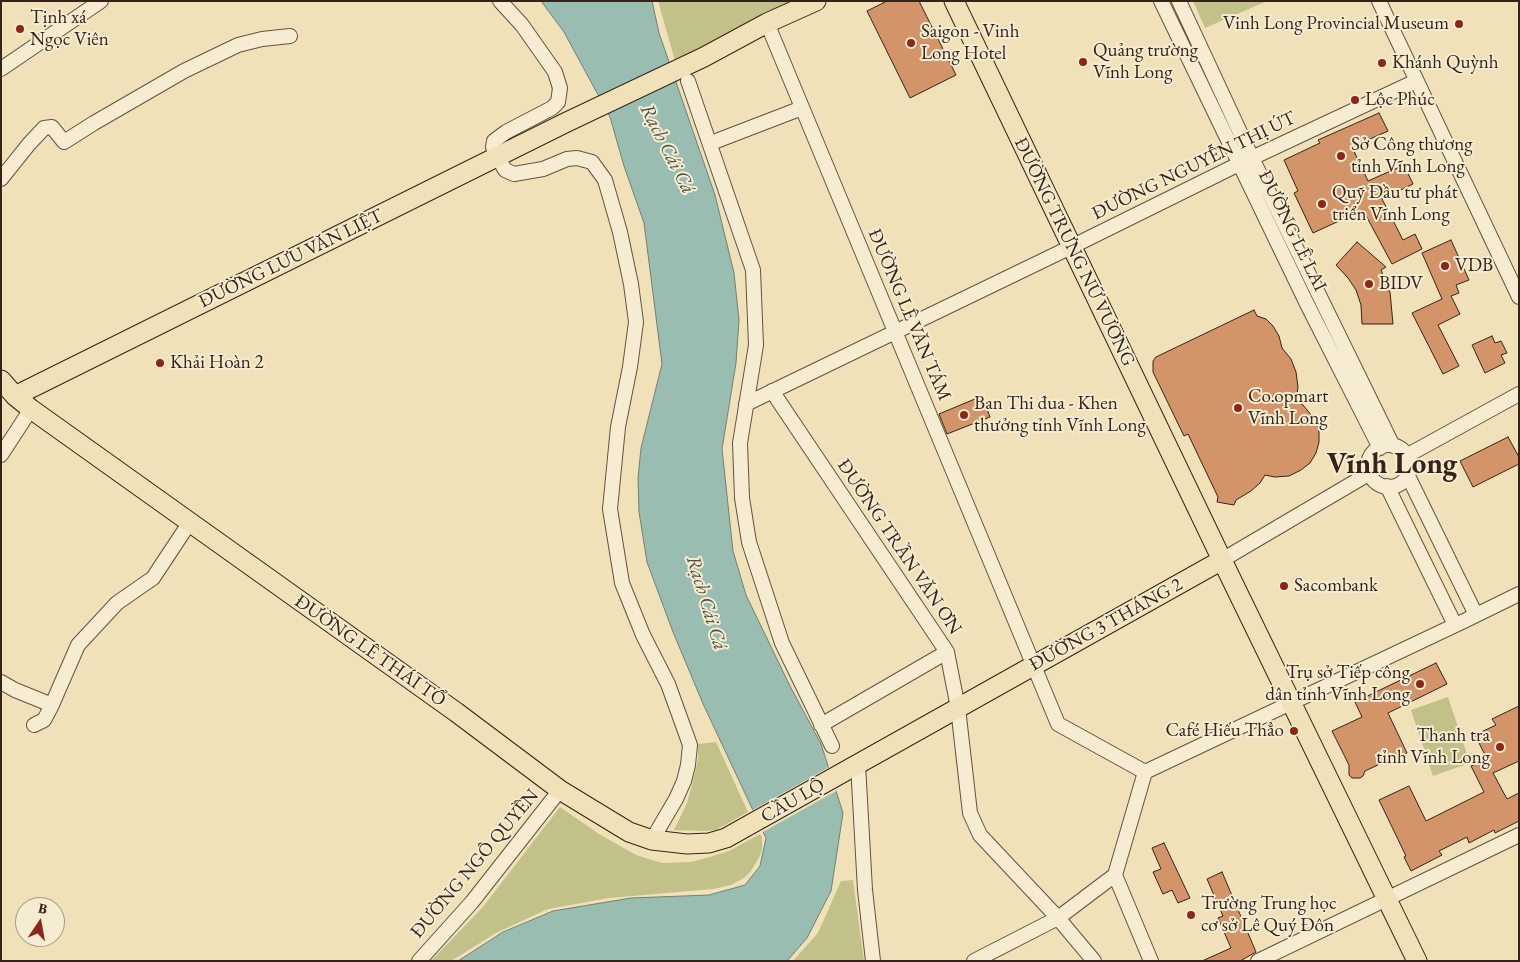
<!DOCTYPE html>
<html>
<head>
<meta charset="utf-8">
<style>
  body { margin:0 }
  #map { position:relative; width:1520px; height:962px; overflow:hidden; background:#f0e1b8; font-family:"EB Garamond",serif }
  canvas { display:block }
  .frame { position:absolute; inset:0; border:2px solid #352319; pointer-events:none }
  .north { position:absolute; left:15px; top:897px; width:50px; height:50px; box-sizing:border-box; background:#f5ecd1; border:1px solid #a89c87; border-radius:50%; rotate:12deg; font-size:14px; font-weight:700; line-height:20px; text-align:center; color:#352319 }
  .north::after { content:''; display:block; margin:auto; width:18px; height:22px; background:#8f2418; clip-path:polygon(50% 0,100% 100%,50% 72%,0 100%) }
</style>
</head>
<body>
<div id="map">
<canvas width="1520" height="962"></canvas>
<div class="frame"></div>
<div class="north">B</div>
</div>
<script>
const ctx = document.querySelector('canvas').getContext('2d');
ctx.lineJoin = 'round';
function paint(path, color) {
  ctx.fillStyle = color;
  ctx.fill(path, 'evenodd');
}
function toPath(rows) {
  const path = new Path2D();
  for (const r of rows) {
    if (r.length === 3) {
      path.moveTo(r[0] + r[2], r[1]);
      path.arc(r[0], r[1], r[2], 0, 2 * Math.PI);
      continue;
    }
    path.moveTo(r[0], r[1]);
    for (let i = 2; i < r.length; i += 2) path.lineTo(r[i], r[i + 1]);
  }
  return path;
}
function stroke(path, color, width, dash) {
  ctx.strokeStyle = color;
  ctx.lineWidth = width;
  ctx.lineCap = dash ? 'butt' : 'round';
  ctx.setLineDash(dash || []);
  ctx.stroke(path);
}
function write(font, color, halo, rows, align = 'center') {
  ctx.font = font + ' "EB Garamond",serif';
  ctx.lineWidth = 4;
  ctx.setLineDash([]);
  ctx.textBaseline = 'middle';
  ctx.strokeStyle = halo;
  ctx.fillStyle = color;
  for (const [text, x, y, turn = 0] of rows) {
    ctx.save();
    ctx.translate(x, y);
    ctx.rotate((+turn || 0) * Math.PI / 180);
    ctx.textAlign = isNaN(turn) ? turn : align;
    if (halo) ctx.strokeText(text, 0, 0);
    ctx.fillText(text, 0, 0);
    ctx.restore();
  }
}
paint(toPath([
  [658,1,794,1,675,61],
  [1193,1,1267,1,1205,28],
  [1448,697,1470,763,1433,776,1411,710],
  [716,742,748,812,716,830,704,831,674,830,687,803,692,785,698,759,698,744],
  [560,807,599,834,636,855,662,863,691,862,713,856,729,851,760,834,762,837,762,849,760,856,751,871,744,878,731,885,713,889,609,898,548,909,496,933,451,961,431,961,482,908],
  [853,880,864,961,793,961,818,933,841,881]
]), '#c2c189');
const water = toPath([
  [541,1,652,1,659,33,715,195,734,273,739,320,736,363,722,449,733,551,746,595,790,686,821,744,843,813,831,891,807,938,787,961,458,961,503,932,553,911,631,898,709,895,745,885,760,866,766,838,704,706,673,632,647,562,639,512,638,478,641,448,662,364,644,223,624,166,610,117,564,32,541,1]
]);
paint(water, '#9abdb1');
stroke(water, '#727f74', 1);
paint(toPath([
  [831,766,838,790,761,833,751,811]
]), '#f0e1b8');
const building = toPath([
  [887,1,919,1,956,75,910,98,867,11,887,1],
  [1379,113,1388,131,1352,147,1368,181,1404,165,1413,184,1382,199,1403,240,1415,234,1422,249,1392,264,1363,210,1313,233,1294,193,1298,191,1284,160,1320,143,1318,140,1379,113],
  [1451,240,1469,280,1456,285,1459,293,1451,296,1460,314,1438,325,1459,366,1443,374,1412,313,1442,299,1422,253,1451,240],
  [1357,242,1386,267,1381,270,1390,292,1393,324,1362,324,1361,305,1356,290,1348,278,1336,265,1357,242],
  [1254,310,1257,316,1266,319,1273,326,1279,336,1282,348,1291,359,1296,372,1298,387,1296,401,1303,405,1316,421,1319,432,1319,442,1316,453,1310,463,1301,470,1289,476,1275,477,1265,475,1260,483,1251,491,1236,500,1234,505,1217,502,1218,497,1188,434,1184,436,1153,372,1153,361,1156,357,1254,310],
  [1492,336,1495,343,1501,341,1507,353,1501,355,1505,363,1485,373,1472,345,1492,336],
  [982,396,990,417,947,434,939,414,982,396],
  [1508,437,1519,457,1519,464,1473,487,1460,461,1508,437],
  [1436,663,1447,684,1388,713,1407,753,1385,764,1384,762,1365,771,1363,776,1360,778,1352,778,1349,775,1349,765,1332,731,1362,717,1355,702,1436,663],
  [1519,706,1519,761,1493,773,1507,799,1519,793,1519,821,1495,833,1494,830,1469,843,1467,837,1439,851,1442,855,1411,871,1404,857,1406,856,1379,800,1409,786,1426,821,1484,792,1471,766,1487,759,1475,735,1496,725,1492,719,1519,706],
  [1164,843,1190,898,1178,903,1172,890,1163,894,1153,872,1161,869,1152,848,1164,843],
  [1222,872,1256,952,1240,961,1202,961,1231,948,1218,918,1223,916,1207,879,1222,872]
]);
paint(building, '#d3946a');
stroke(building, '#352319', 1);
const minor = toPath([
  [500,1,522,25,555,72,560,88,558,102,552,108,506,132,494,141,493,147,498,157,505,170,514,174,543,169,567,159,577,158,592,162,605,180,620,232,631,284,636,322,630,367,618,427,610,509,622,583,643,635,668,684,690,745,688,765,684,781,676,799,652,840],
  [1161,1,1307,304,1380,448],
  [1179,1,1252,158,1393,446],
  [1379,1,1519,297],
  [767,23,1058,724,1145,772],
  [1,69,101,1],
  [688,81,753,270,756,345,740,443,742,498,749,542,782,643,832,746],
  [711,143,802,108],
  [1,179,29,144,44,128,52,127,64,142,94,123,184,71,238,45,262,39,290,36],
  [772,391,947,652,958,708,970,813,980,835,1058,918,1094,961],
  [746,404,1071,247,1239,164,1416,81],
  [1389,466,21],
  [1,455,31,409],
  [1408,455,1519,394],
  [1408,476,1476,615],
  [1387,486,1455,625],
  [1222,560,1370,473],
  [1,682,15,690,52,705],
  [34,725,44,720,51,707,78,645,117,603,153,578,190,522],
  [821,725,947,652],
  [858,764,865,890,873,961],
  [1145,772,1464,621,1519,594],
  [1145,772,1115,875,1151,961],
  [419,961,472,902,560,790],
  [974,961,1058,918,1115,875],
  [1258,961,1519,835]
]);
const major = toPath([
  [954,1,1222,560,1417,961],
  [1,380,15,396,31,409,456,712,560,790,629,832,652,840,687,844,709,843,726,838,1222,560],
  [15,396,567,122,704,57,767,23,816,1]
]);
stroke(minor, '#645241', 16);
stroke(major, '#352319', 21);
stroke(minor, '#f5ecd1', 14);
stroke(major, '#f0e1b8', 19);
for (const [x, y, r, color] of [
  [1459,24,5,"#8f2418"],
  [20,29,5,"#8f2418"],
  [911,43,5,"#8f2418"],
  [1083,62,5,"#8f2418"],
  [1382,63,5,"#8f2418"],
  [1355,100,5,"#8f2418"],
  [1341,156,5,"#8f2418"],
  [1322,204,5,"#8f2418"],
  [1445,266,5,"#8f2418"],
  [1369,284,5,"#8f2418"],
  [160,363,5,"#8f2418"],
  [1238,408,5,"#8f2418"],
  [964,415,5,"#8f2418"],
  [1284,586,5,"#8f2418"],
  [1420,684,5,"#8f2418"],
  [1294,731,5,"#8f2418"],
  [1500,747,5,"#8f2418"],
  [1191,915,5,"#8f2418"]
]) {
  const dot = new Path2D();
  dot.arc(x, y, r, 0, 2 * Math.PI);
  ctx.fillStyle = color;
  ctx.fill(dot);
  stroke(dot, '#f5ecd1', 2);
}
write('19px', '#352319', '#f5ecd1', [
  ["Tịnh xá",30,18],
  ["Ngọc Viên",30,40],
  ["Vinh Long Provincial Museum",1449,24,"right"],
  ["Saigon - Vinh",921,32],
  ["Long Hotel",921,54],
  ["Quảng trường",1093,51],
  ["Vĩnh Long",1093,73],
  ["Khánh Quỳnh",1392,63],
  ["Lộc Phúc",1365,100],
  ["Sở Công thương",1351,145],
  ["tỉnh Vĩnh Long",1351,167],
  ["Quỹ Đầu tư phát",1332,193],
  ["triển Vĩnh Long",1332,215],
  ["VDB",1455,266],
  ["BIDV",1379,284],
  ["Khải Hoàn 2",170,363],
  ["Co.opmart",1248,397],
  ["Vĩnh Long",1248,419],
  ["Ban Thi đua - Khen",974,404],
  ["thưởng tỉnh Vĩnh Long",974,426],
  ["Sacombank",1294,586],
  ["Trụ sở Tiếp công",1410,673,"right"],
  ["dân tỉnh Vĩnh Long",1410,695,"right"],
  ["Café Hiếu Thẳo",1284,731,"right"],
  ["Thanh tra",1490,736,"right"],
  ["tỉnh Vĩnh Long",1490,758,"right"],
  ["Trường Trung học",1201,904],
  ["cơ sở Lê Quý Đôn",1201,926]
], 'left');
write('19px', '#352319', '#f5ecd1', [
  ["ĐƯỜNG NGUYỄN THỊ ÚT",1194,166,-26],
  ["ĐƯỜNG LÊ LAI",1292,231,64],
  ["ĐƯỜNG TRƯNG NỮ VƯƠNG",1074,252,64],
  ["ĐƯỜNG LƯU VĂN LIỆT",291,259,-26],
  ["ĐƯỜNG LÊ VĂN TÁM",909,315,67],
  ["ĐƯỜNG TRẦN VĂN ƠN",899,547,56],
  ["ĐƯỜNG 3 THÁNG 2",1106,625,-29],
  ["ĐƯỜNG LÊ THÁI TỔ",370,651,35],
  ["CẦU LỘ",793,801,-30],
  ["ĐƯỜNG NGÔ QUYỀN",475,864,-50]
]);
write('italic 20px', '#535147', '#f5ecd1', [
  ["Rạch Cái Cá",667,149,63],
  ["Rạch Cái Cá",706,603,73]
]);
write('bold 29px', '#352319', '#f5ecd1', [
  ["Vĩnh Long",1392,465]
]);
</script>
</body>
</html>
